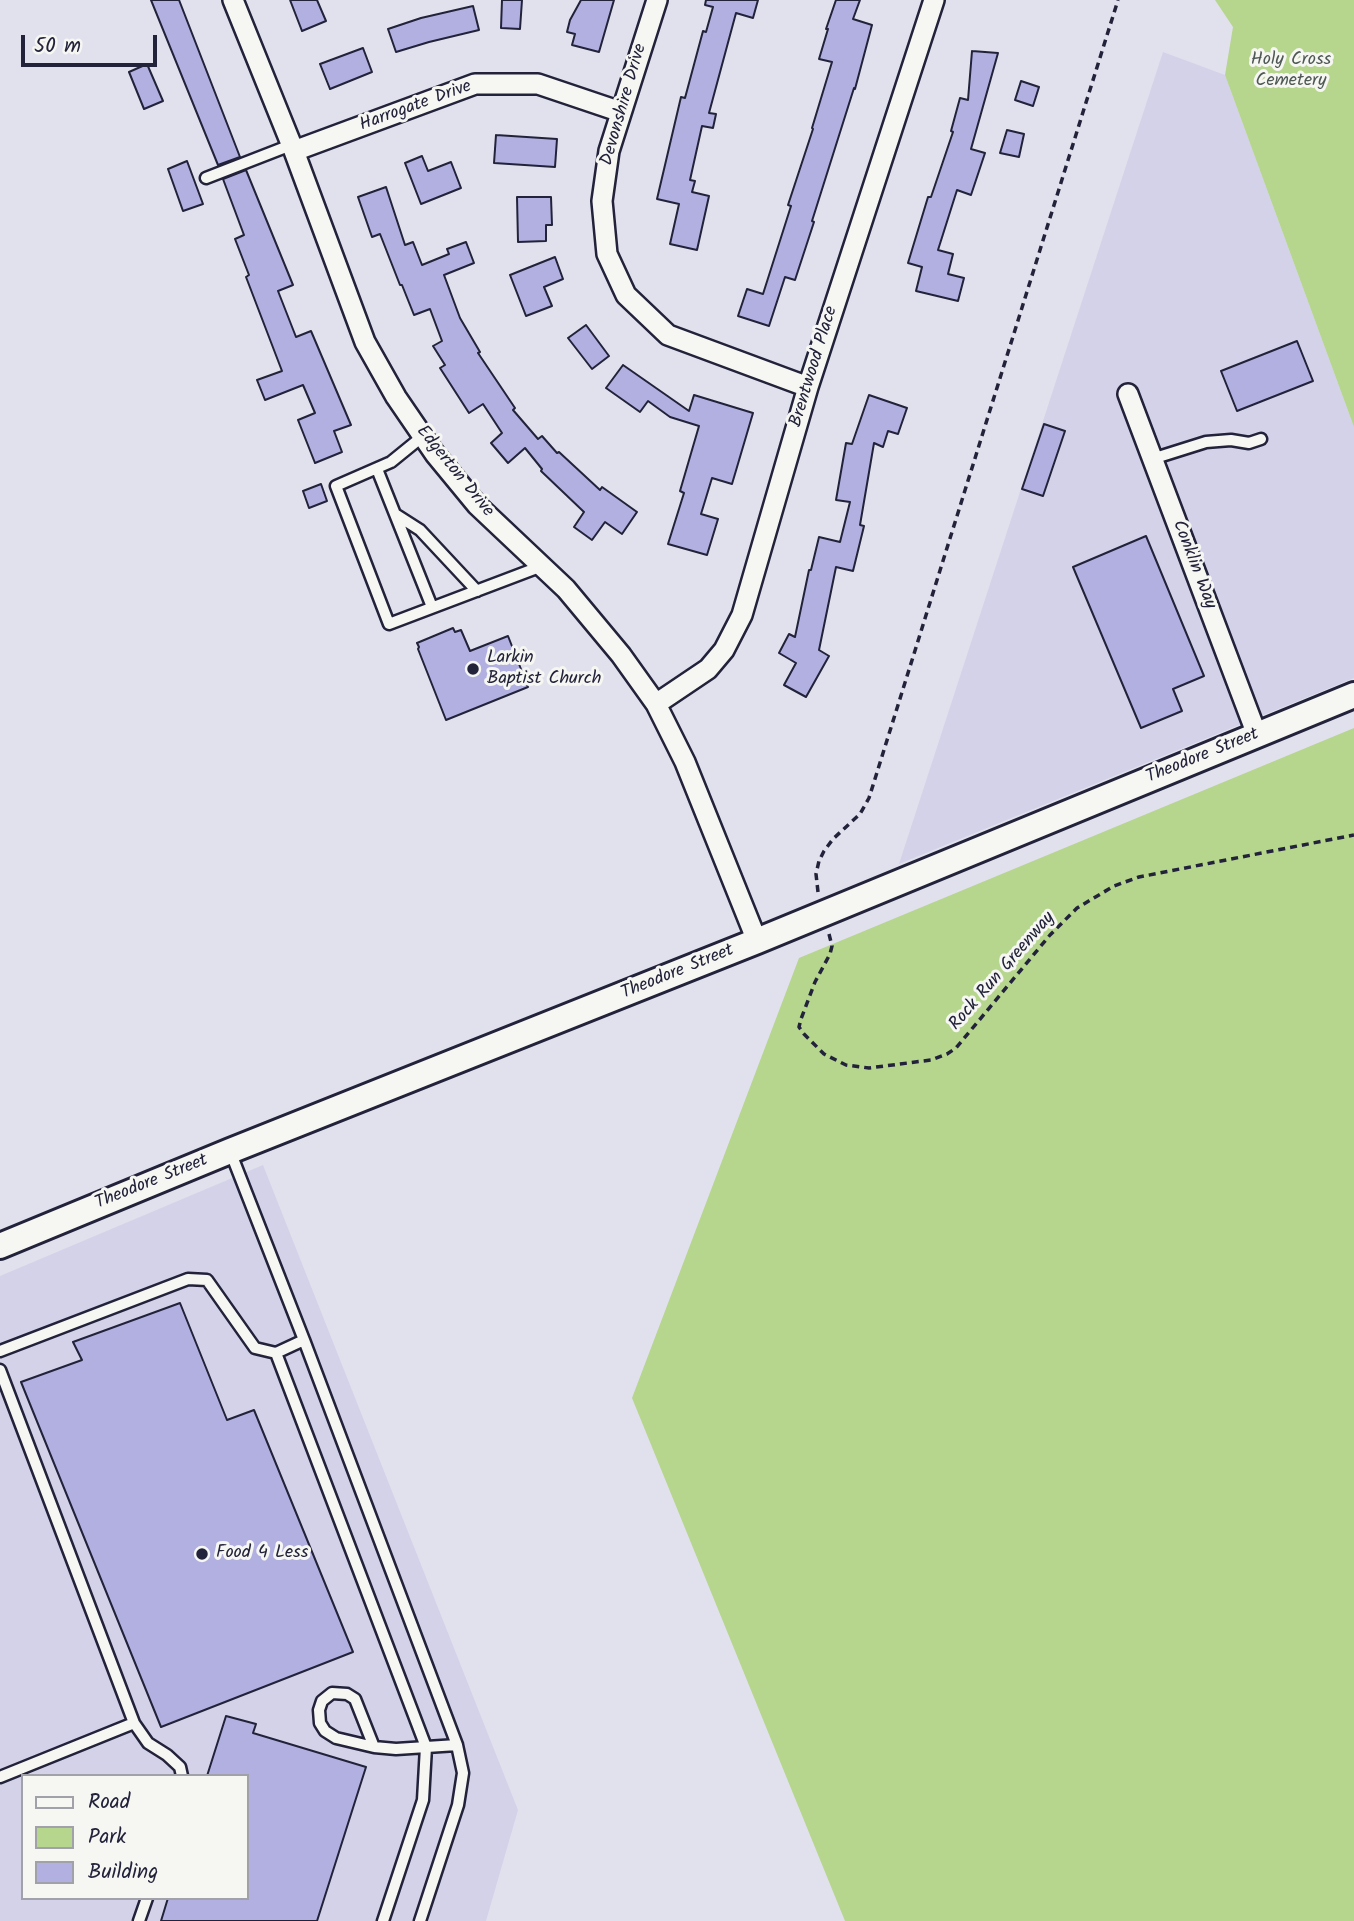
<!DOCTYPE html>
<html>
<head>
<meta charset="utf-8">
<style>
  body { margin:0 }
  #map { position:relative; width:1354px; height:1921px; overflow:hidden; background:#e1e1ed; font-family:Kalam,sans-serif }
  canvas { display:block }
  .legend { position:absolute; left:21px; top:1774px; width:228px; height:126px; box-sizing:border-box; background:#f6f6f2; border:2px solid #a1a1a9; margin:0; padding:9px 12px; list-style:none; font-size:21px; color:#22223b }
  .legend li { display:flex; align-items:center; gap:14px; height:35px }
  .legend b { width:35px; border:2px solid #a1a1a9 }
  .scale { position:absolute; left:21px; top:35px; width:136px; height:32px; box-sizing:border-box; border:4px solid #22223b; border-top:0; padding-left:9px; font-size:21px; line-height:24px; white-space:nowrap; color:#22223b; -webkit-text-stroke:5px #f6f6f2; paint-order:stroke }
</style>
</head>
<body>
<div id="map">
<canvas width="1354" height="1921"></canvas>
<ul class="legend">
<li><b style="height:9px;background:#f6f6f2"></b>Road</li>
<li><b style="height:19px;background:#b6d58d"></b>Park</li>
<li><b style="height:19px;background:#b1b0e1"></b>Building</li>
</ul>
<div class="scale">50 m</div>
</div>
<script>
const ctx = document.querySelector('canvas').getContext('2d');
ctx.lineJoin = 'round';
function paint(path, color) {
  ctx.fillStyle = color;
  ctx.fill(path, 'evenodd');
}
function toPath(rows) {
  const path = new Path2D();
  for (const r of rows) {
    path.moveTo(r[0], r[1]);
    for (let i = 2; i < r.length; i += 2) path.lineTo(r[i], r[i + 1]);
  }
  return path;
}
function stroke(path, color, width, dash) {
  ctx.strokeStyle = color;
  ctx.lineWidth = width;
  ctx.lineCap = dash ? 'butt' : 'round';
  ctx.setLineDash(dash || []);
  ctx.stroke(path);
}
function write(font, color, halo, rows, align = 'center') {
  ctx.font = font + ' Kalam,sans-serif';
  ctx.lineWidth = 6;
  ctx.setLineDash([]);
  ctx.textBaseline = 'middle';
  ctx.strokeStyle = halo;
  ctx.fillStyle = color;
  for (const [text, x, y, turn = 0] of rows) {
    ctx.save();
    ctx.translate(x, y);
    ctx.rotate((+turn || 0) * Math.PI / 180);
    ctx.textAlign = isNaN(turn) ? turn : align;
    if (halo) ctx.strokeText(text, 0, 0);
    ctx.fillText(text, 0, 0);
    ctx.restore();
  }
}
paint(toPath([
  [1163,52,1225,75,1354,427,1354,678,899,864],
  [263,1165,518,1810,486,1921,0,1921,0,1276],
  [23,1776,247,1776,247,1898,23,1898]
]), '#d3d2e9');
paint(toPath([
  [1215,0,1354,0,1354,427,1225,75,1233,27],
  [1354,728,1354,1921,845,1921,632,1398,799,958]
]), '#b6d58d');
const building = toPath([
  [151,0,179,0,240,157,218,165,151,0],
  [290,0,317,0,326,21,302,31,290,0],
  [502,0,522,0,520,29,501,28,502,0],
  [581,0,614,0,599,52,572,45,575,34,567,32,570,20,581,0],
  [706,0,758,0,753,18,736,13,709,113,716,114,713,128,702,126,690,180,695,181,692,192,709,196,697,250,670,244,679,204,657,199,681,97,685,98,703,31,706,32,713,7,705,5,706,0],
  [836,0,860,0,853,19,872,25,855,89,854,88,812,221,814,222,795,280,785,277,769,326,738,316,747,289,763,294,791,206,788,205,813,129,812,128,832,62,819,59,828,29,826,29,836,0],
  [473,6,479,30,429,42,396,52,388,29,421,18,473,6],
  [363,48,372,72,330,89,320,64,363,48],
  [972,51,998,53,971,149,985,153,971,195,957,190,938,250,953,254,948,274,964,278,958,301,916,291,922,267,908,263,928,197,931,197,953,132,951,131,960,98,968,100,972,51],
  [147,64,163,101,144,109,129,72,147,64],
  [1021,81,1039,87,1033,106,1015,100,1021,81],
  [1007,130,1024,134,1019,157,1000,153,1007,130],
  [496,135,557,139,555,167,494,163,496,135],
  [422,156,428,171,451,162,461,188,421,204,405,163,422,156],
  [187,161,203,204,183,211,168,169,187,161],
  [246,170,293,285,278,291,296,337,311,331,351,425,334,431,342,452,315,463,298,420,315,413,303,385,265,400,257,380,282,371,246,277,249,275,235,239,244,235,223,179,246,170],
  [386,187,405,245,413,242,422,265,449,254,447,249,466,242,474,263,444,275,460,318,480,352,478,353,515,408,513,410,538,439,542,436,557,453,559,452,600,490,602,487,637,512,622,534,605,522,592,540,574,527,584,512,541,471,542,469,525,448,508,463,491,443,502,433,483,404,469,413,440,368,445,365,433,346,442,341,430,309,414,315,402,285,400,285,380,234,372,237,358,197,386,187],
  [517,197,551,197,552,225,546,225,546,241,518,242,517,197],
  [555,257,563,279,544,287,552,306,526,316,510,275,555,257],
  [586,325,609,356,592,369,568,338,586,325],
  [1297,341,1313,381,1237,411,1221,371,1297,341],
  [623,365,689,411,694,395,753,413,732,484,712,478,701,514,718,519,707,555,668,544,684,493,680,491,699,426,670,417,648,401,640,412,606,388,623,365],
  [869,395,907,408,898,434,888,431,883,447,874,443,860,525,864,526,853,571,836,567,819,650,829,656,806,697,784,685,796,663,779,653,789,634,795,637,809,570,811,570,819,537,840,542,850,502,836,500,846,443,852,444,869,395],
  [1044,424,1065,431,1043,496,1022,489,1044,424],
  [321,484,327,501,309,508,303,491,321,484],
  [1146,536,1204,676,1173,689,1182,711,1141,728,1073,567,1146,536],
  [453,628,455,632,461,630,470,651,508,636,528,687,446,720,418,649,419,647,417,643,453,628],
  [180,1303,227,1420,254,1410,353,1652,161,1727,21,1382,82,1360,73,1342,180,1303],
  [226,1716,256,1724,253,1733,366,1767,317,1921,161,1921,168,1898,247,1898,247,1776,207,1776,226,1716]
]);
paint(building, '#b1b0e1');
stroke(building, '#22223b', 2);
const service = toPath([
  [206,178,291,145],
  [423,436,391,462,336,486,389,624,542,566],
  [1152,459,1206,442,1231,440,1249,443,1261,439],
  [377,469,432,607],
  [395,514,420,530,477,591],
  [304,1340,457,1745,463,1773,458,1805,420,1921],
  [0,1351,188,1279,207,1280,255,1348,276,1353,304,1340,230,1151],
  [276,1353,426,1747,423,1800,383,1921],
  [0,1370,134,1723,148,1743,167,1755,180,1767,182,1776],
  [374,1747,336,1738,325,1731,320,1723,319,1710,322,1701,332,1693,347,1694,355,1699,374,1747,396,1749,457,1745],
  [0,1777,134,1723],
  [139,1921,147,1898]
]);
const minor = toPath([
  [233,0,294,151,365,342,396,397,435,454,477,505,566,589,621,655,656,704,685,762,757,941],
  [657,0,609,151,602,201,607,254,626,295,668,335,808,387],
  [294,151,475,84,538,84,621,112],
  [1128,394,1257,735],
  [656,704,708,669,724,650,742,615,808,387,934,0]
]);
const tertiary = toPath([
  [0,1246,230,1151,757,941,1354,695]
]);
stroke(service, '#22223b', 15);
stroke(minor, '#22223b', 24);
stroke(tertiary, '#22223b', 30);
stroke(toPath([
  [818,892,816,874,819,861,824,851,833,839,860,814,869,798,1118,0],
  [829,934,832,946,830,954,815,982,801,1019,799,1027,804,1034,824,1054,846,1065,869,1068,931,1060,947,1054,956,1048,1050,935,1077,908,1114,886,1139,877,1354,835]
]), '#22223b', 3.5, [7, 5]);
stroke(service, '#f6f6f2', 10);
stroke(minor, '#f6f6f2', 19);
stroke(tertiary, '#f6f6f2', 24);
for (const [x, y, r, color] of [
  [473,669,7,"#22223b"],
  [202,1554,7,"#22223b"]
]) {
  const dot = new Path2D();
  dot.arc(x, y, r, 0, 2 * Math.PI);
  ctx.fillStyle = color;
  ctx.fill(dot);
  stroke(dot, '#f6f6f2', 2.5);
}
write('18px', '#4e5854', '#f6f6f2', [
  ["Holy Cross",1291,61],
  ["Cemetery",1291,82]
]);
write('18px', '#22223b', '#f6f6f2', [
  ["Devonshire Drive",625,105,-74],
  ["Harrogate Drive",416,107,-20],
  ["Brentwood Place",815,367,-73],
  ["Edgerton Drive",454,472,51],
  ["Conklin Way",1193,565,69],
  ["Theodore Street",1203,757,-22],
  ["Rock Run Greenway",1003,972,-49],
  ["Theodore Street",678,973,-22],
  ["Theodore Street",152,1183,-22]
]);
write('18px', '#22223b', '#f6f6f2', [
  ["Larkin",487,659],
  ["Baptist Church",487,680],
  ["Food 4 Less",216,1554]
], 'left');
</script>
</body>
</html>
